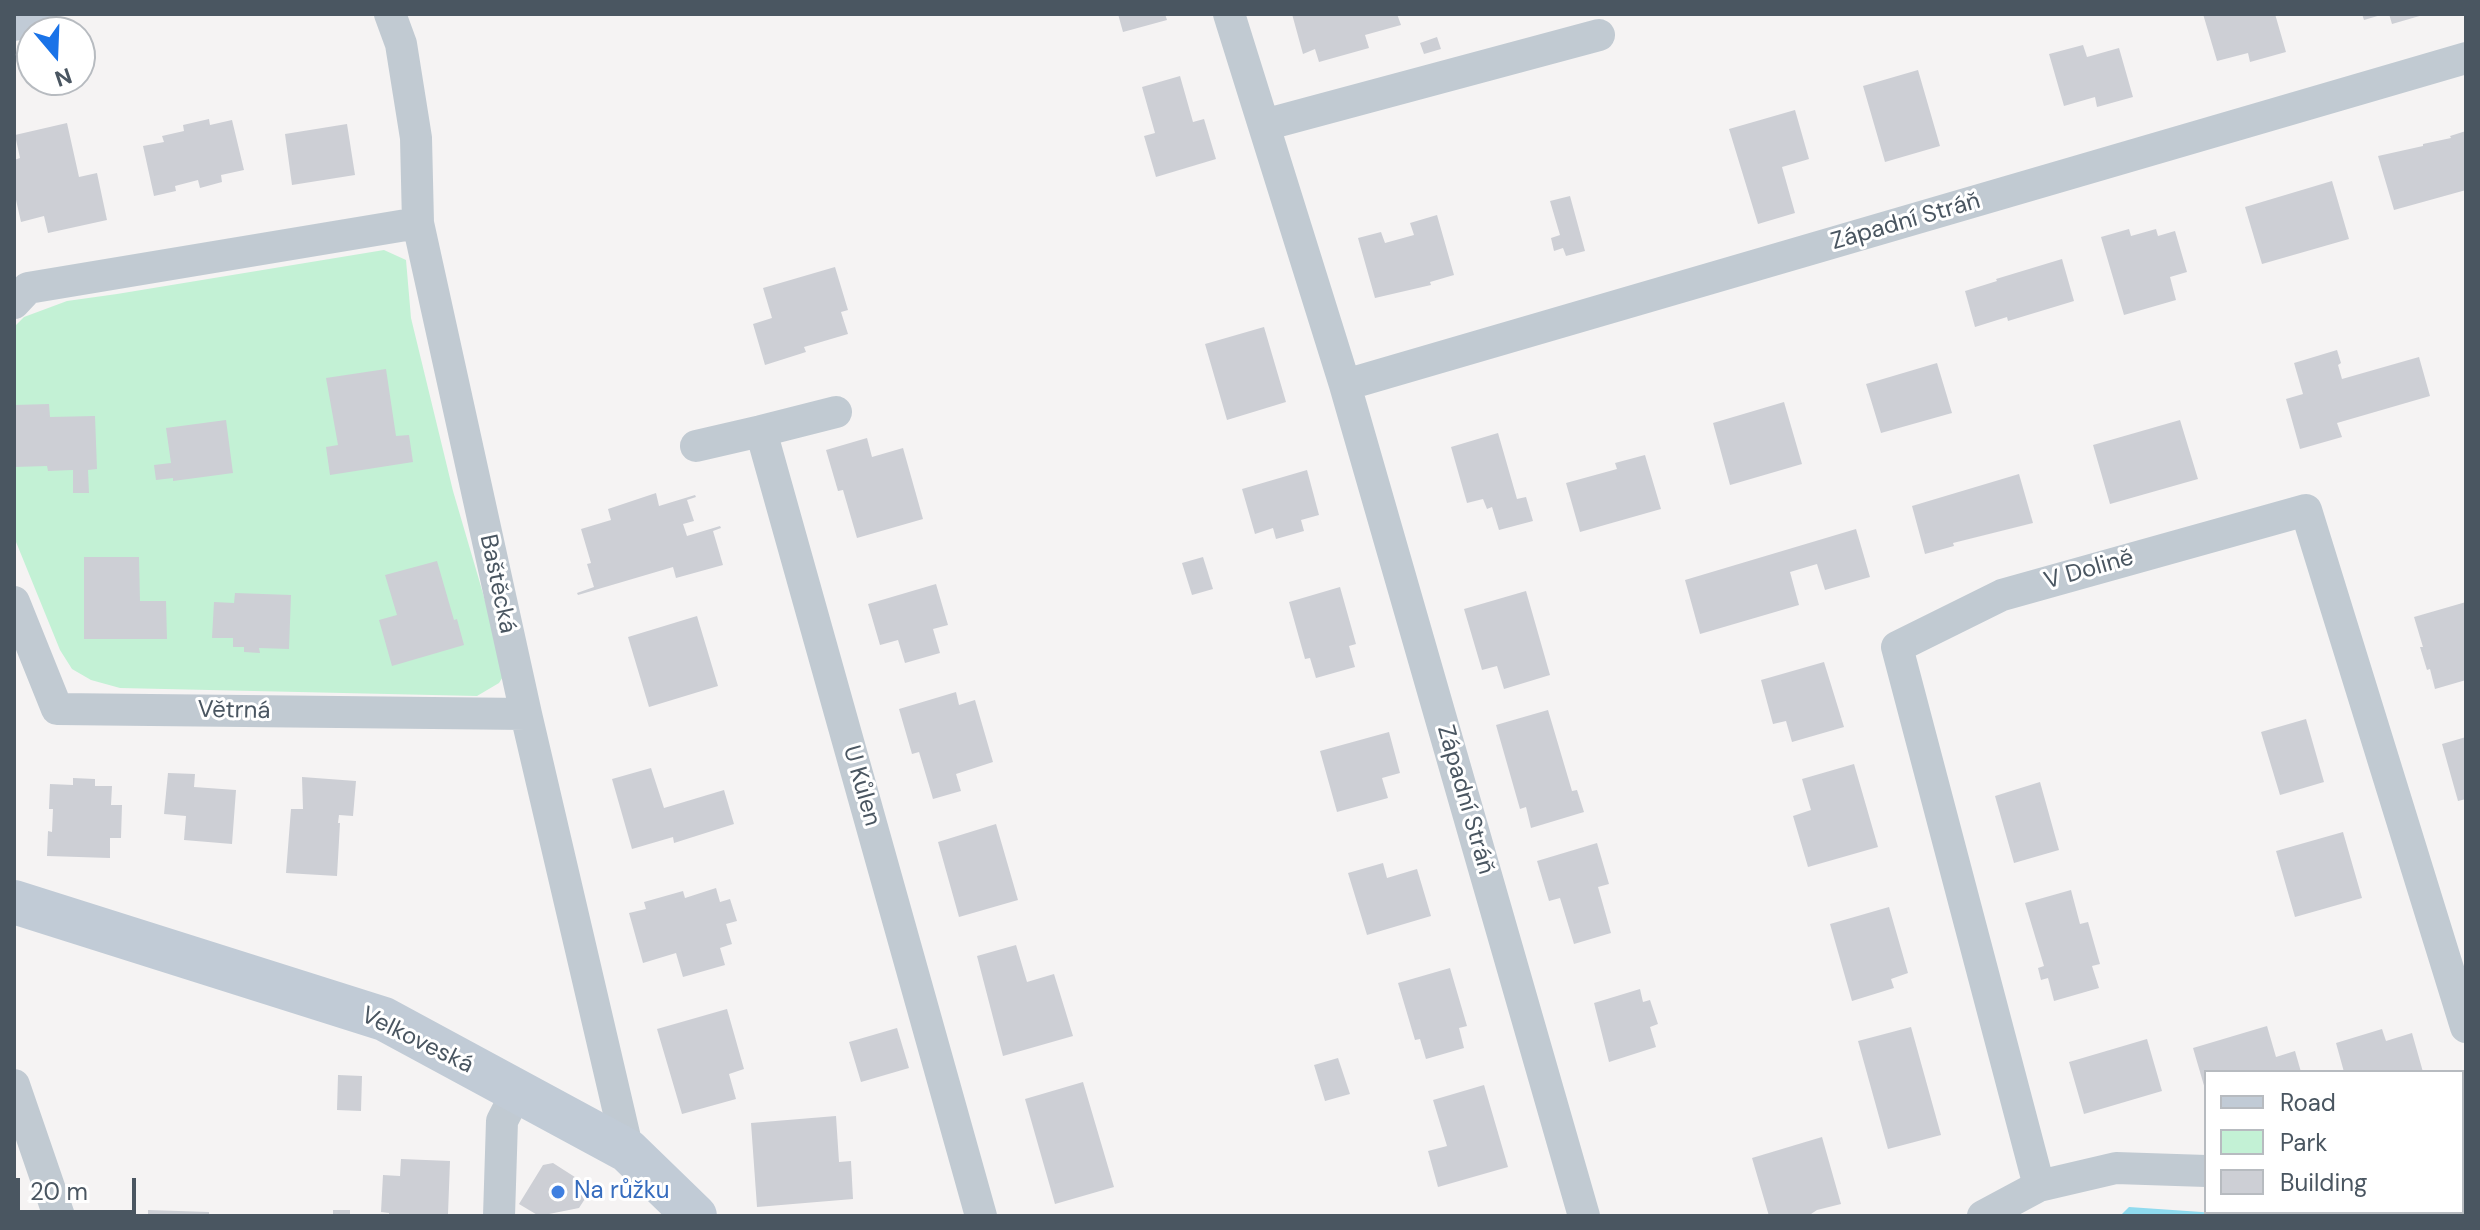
<!DOCTYPE html>
<html>
<head>
<meta charset="utf-8">
<style>
  body { margin:0 }
  #map { position:relative; width:2480px; height:1230px; overflow:hidden; background:#f5f3f3; font-family:"DM Sans",sans-serif }
  canvas { display:block }
  .frame { position:absolute; inset:0; border:16px solid #4a5661; pointer-events:none }
  .legend { position:absolute; left:2204px; top:1070px; width:260px; height:144px; box-sizing:border-box; background:#fff; border:2px solid #b7bbc0; margin:0; padding:10px 14px; list-style:none; font-size:24px; color:#4a5661 }
  .legend li { display:flex; align-items:center; gap:16px; height:40px }
  .legend b { width:40px; border:2px solid #b7bbc0 }
  .north { position:absolute; left:16px; top:16px; width:80px; height:80px; box-sizing:border-box; background:#fff; border:2px solid #b7bbc0; border-radius:50%; rotate:161deg; font-size:22px; font-weight:700; line-height:32px; text-align:center; color:#4a5661 }
  .north::after { content:''; display:block; margin:auto; width:28px; height:36px; background:#1a73e8; clip-path:polygon(50% 0,100% 100%,50% 72%,0 100%) }
  .scale { position:absolute; left:16px; top:1178px; width:120px; height:36px; box-sizing:border-box; border:4px solid #4a5661; border-top:0; padding-left:10px; font-size:24px; line-height:28px; white-space:nowrap; color:#4a5661; -webkit-text-stroke:6px #fff; paint-order:stroke }
</style>
</head>
<body>
<div id="map">
<canvas width="2480" height="1230"></canvas>
<div class="frame"></div>
<ul class="legend">
<li><b style="height:10px;background:#c1cbd6"></b>Road</li>
<li><b style="height:22px;background:#c3f1d5"></b>Park</li>
<li><b style="height:22px;background:#cdcfd5"></b>Building</li>
</ul>
<div class="north">N</div>
<div class="scale">20 m</div>
</div>
<script>
const ctx = document.querySelector('canvas').getContext('2d');
ctx.lineJoin = 'round';
function paint(path, color) {
  ctx.fillStyle = color;
  ctx.fill(path, 'evenodd');
}
function toPath(rows) {
  const path = new Path2D();
  for (const r of rows) {
    path.moveTo(r[0], r[1]);
    for (let i = 2; i < r.length; i += 2) path.lineTo(r[i], r[i + 1]);
  }
  return path;
}
function stroke(path, color, width, dash) {
  ctx.strokeStyle = color;
  ctx.lineWidth = width;
  ctx.lineCap = dash ? 'butt' : 'round';
  ctx.setLineDash(dash || []);
  ctx.stroke(path);
}
function write(font, color, halo, rows, align = 'center') {
  ctx.font = font + ' "DM Sans",sans-serif';
  ctx.lineWidth = 6;
  ctx.setLineDash([]);
  ctx.textBaseline = 'middle';
  ctx.strokeStyle = halo;
  ctx.fillStyle = color;
  for (const [text, x, y, turn = 0] of rows) {
    ctx.save();
    ctx.translate(x, y);
    ctx.rotate((+turn || 0) * Math.PI / 180);
    ctx.textAlign = isNaN(turn) ? turn : align;
    if (halo) ctx.strokeText(text, 0, 0);
    ctx.fillText(text, 0, 0);
    ctx.restore();
  }
}
paint(toPath([
  [384,250,406,260,411,318,453,491,506,672,499,683,477,696,120,688,91,680,72,669,60,650,14,537,14,327,24,317,67,301,117,294]
]), '#c3f1d5');
paint(toPath([
  [2129,1207,2245,1215,2247,1216,2120,1216]
]), '#90daee');
paint(toPath([
  [1118,14,1165,14,1167,20,1123,32],
  [1292,14,1397,14,1401,25,1365,35,1369,48,1319,62,1315,49,1303,54],
  [2203,14,2275,14,2286,52,2250,62,2248,53,2217,61],
  [2362,14,2381,14,2381,15,2364,20],
  [2389,14,2423,14,2423,15,2392,24],
  [1437,37,1441,49,1424,54,1420,43],
  [2083,45,2087,57,2119,48,2133,97,2097,107,2095,97,2064,106,2049,54],
  [1918,70,1940,146,1885,162,1863,86],
  [1180,76,1193,122,1204,119,1216,159,1156,177,1144,136,1155,133,1142,87],
  [1795,110,1809,159,1782,167,1795,213,1758,224,1729,129],
  [209,119,210,125,232,120,244,170,221,175,222,182,200,188,198,180,175,186,176,191,154,196,143,146,164,142,162,136,184,131,183,125],
  [67,123,79,177,97,173,107,220,48,233,44,216,21,222,14,191,14,160,20,158,15,135],
  [347,124,355,175,292,185,285,134],
  [2466,131,2466,190,2394,210,2378,156,2423,146,2423,144,2451,138,2450,136],
  [2332,181,2349,239,2262,264,2245,207],
  [1570,196,1585,251,1566,256,1563,248,1554,251,1551,238,1560,235,1550,201],
  [1437,215,1454,275,1430,282,1431,285,1375,298,1358,238,1381,232,1385,243,1414,235,1410,223],
  [2129,229,2131,236,2156,229,2158,236,2175,231,2187,272,2170,277,2176,300,2124,315,2101,237],
  [2062,259,2074,301,2008,321,2007,317,1975,327,1965,291,1997,281,1996,279],
  [835,267,848,310,841,312,848,334,804,347,806,352,765,365,753,324,772,318,763,288],
  [1264,327,1286,402,1227,420,1205,344],
  [2337,350,2341,363,2338,365,2342,379,2419,357,2430,396,2337,423,2342,437,2300,449,2286,399,2303,394,2294,363],
  [1937,363,1952,413,1881,433,1866,384],
  [386,369,396,436,409,435,413,462,330,475,326,447,338,445,326,378],
  [1784,402,1802,464,1730,485,1713,423],
  [49,404,50,417,95,416,97,469,88,470,89,493,73,493,73,470,48,471,47,466,14,467,14,405],
  [226,420,233,473,173,481,173,478,156,480,154,465,171,463,166,428],
  [2180,420,2198,479,2110,504,2093,445],
  [1498,433,1517,499,1526,497,1533,521,1499,530,1492,507,1487,509,1483,499,1467,503,1451,447],
  [867,438,872,457,903,448,923,519,857,538,843,490,838,491,826,450],
  [1645,455,1661,509,1580,532,1566,483,1617,469,1615,463],
  [1307,470,1319,515,1301,520,1304,531,1276,539,1273,528,1255,534,1242,489],
  [2019,474,2033,523,1953,543,1954,546,1925,554,1912,506],
  [656,493,659,506,695,495,696,497,687,500,694,521,683,524,687,536,720,526,721,528,713,531,723,565,676,578,673,567,578,595,577,593,594,587,587,564,591,563,581,529,611,520,608,509],
  [1856,529,1870,577,1825,590,1817,564,1790,572,1799,605,1700,634,1685,580],
  [84,557,139,557,140,601,166,601,167,639,84,639],
  [1203,557,1213,589,1192,595,1182,563],
  [437,561,454,620,457,619,464,645,392,666,379,620,397,615,385,575],
  [936,584,948,625,933,629,940,653,905,663,898,640,880,645,868,604],
  [1340,587,1356,644,1349,646,1355,667,1316,678,1310,658,1305,659,1289,602],
  [1526,591,1550,675,1504,689,1497,666,1482,670,1464,609],
  [235,593,291,595,289,649,259,648,260,653,244,652,244,647,233,647,233,638,212,638,214,602,234,603],
  [2466,602,2466,680,2435,689,2430,669,2427,670,2420,647,2423,647,2414,617],
  [697,616,718,686,649,707,628,637],
  [1824,662,1844,727,1792,742,1786,721,1773,724,1761,680],
  [956,692,959,705,975,700,993,762,956,774,961,791,933,799,919,752,912,754,899,709],
  [1548,710,1572,791,1577,790,1584,812,1531,828,1526,807,1520,809,1496,725],
  [2306,719,2324,782,2280,795,2261,732],
  [1389,732,1400,773,1382,778,1388,798,1337,812,1320,751],
  [2466,737,2466,799,2458,801,2442,744],
  [1854,764,1878,847,1808,867,1793,816,1811,810,1802,779],
  [651,768,664,808,724,790,734,824,674,843,673,837,632,849,612,779],
  [168,773,195,774,194,787,236,790,232,844,184,840,186,816,164,814],
  [302,777,356,781,353,816,339,815,338,823,340,823,337,876,286,873,291,809,303,809],
  [73,778,95,779,95,786,112,786,111,805,122,805,121,838,110,838,110,858,47,856,48,831,52,832,53,809,49,809,50,784,73,785],
  [2040,782,2059,850,2014,863,1995,796],
  [996,824,1018,900,959,917,938,842],
  [2343,832,2362,898,2295,917,2276,851],
  [1597,843,1609,884,1598,887,1611,933,1574,944,1560,898,1549,901,1537,861],
  [1383,863,1387,878,1417,869,1431,916,1367,935,1348,873],
  [716,888,720,902,730,899,737,921,726,924,732,944,720,948,725,965,683,977,676,953,643,963,629,913,646,909,644,902,683,891,685,898],
  [2071,890,2080,924,2088,922,2100,964,2092,966,2099,988,2054,1001,2048,978,2041,980,2038,968,2044,966,2025,903],
  [1889,907,1908,973,1891,979,1894,988,1852,1001,1830,924],
  [1016,945,1027,982,1054,974,1073,1036,1003,1056,977,956],
  [1450,968,1467,1026,1459,1028,1464,1048,1426,1059,1420,1039,1415,1040,1398,983],
  [1640,989,1643,1002,1650,1000,1658,1024,1650,1027,1656,1047,1609,1062,1594,1003],
  [727,1009,744,1069,729,1074,736,1099,682,1114,657,1029],
  [2267,1026,2276,1057,2295,1051,2301,1072,2206,1072,2205,1089,2193,1048],
  [1911,1027,1941,1135,1888,1149,1858,1041],
  [897,1028,909,1068,861,1082,849,1042],
  [2382,1029,2386,1041,2412,1033,2423,1072,2344,1072,2336,1043],
  [2147,1039,2162,1091,2084,1114,2069,1062],
  [1338,1058,1350,1094,1325,1101,1314,1065],
  [338,1075,362,1076,361,1111,337,1110],
  [1083,1082,1114,1187,1055,1204,1025,1099],
  [1484,1085,1508,1167,1438,1187,1428,1151,1447,1146,1433,1100],
  [836,1116,839,1162,851,1161,853,1199,757,1207,751,1123],
  [1822,1137,1841,1204,1817,1210,1808,1216,1769,1216,1752,1158],
  [401,1159,450,1161,448,1214,389,1216,389,1213,381,1212,383,1175,400,1176],
  [553,1163,592,1188,579,1208,539,1216,519,1204,543,1165],
  [148,1210,209,1212,209,1216,148,1216],
  [333,1210,350,1210,350,1216,333,1216]
]), '#cdcfd5');
stroke(toPath([
  [390,14,401,44,416,138,418,223,526,714,628,1151],
  [1229,14,1345,385,1584,1216],
  [1264,125,1599,35],
  [14,303,28,288,418,223],
  [1345,385,2466,58],
  [836,412,761,431,981,1216],
  [696,446,761,431],
  [14,602,57,709,526,714],
  [14,1085,59,1216],
  [2039,1186,1897,647,2002,595,2306,510,2466,1027],
  [2338,1212,2346,1216],
  [499,1216,502,1121,517,1092],
  [1983,1216,2039,1186,2116,1168,2206,1171]
]), '#c1cad2', 32);
stroke(toPath([
  [14,19,34,14],
  [14,902,384,1019,628,1151,695,1216]
]), '#c1cbd6', 44);
for (const [x, y, r, color] of [
  [558,1192,8,"#3f7fe0"]
]) {
  const dot = new Path2D();
  dot.arc(x, y, r, 0, 2 * Math.PI);
  ctx.fillStyle = color;
  ctx.fill(dot);
  stroke(dot, '#fff', 3);
}
write('24px', '#4a5661', '#fff', [
  ["Západní Stráň",1906,222,-16],
  ["V Dolině",2089,570,-16],
  ["Baštěcká",497,584,78],
  ["Větrná",234,711,1],
  ["U Kůlen",861,786,74],
  ["Západní Stráň",1465,800,74],
  ["Velkoveská",417,1041,26]
]);
write('24px', '#366cbe', '#fff', [
  ["Na růžku",574,1192]
], 'left');
</script>
</body>
</html>
